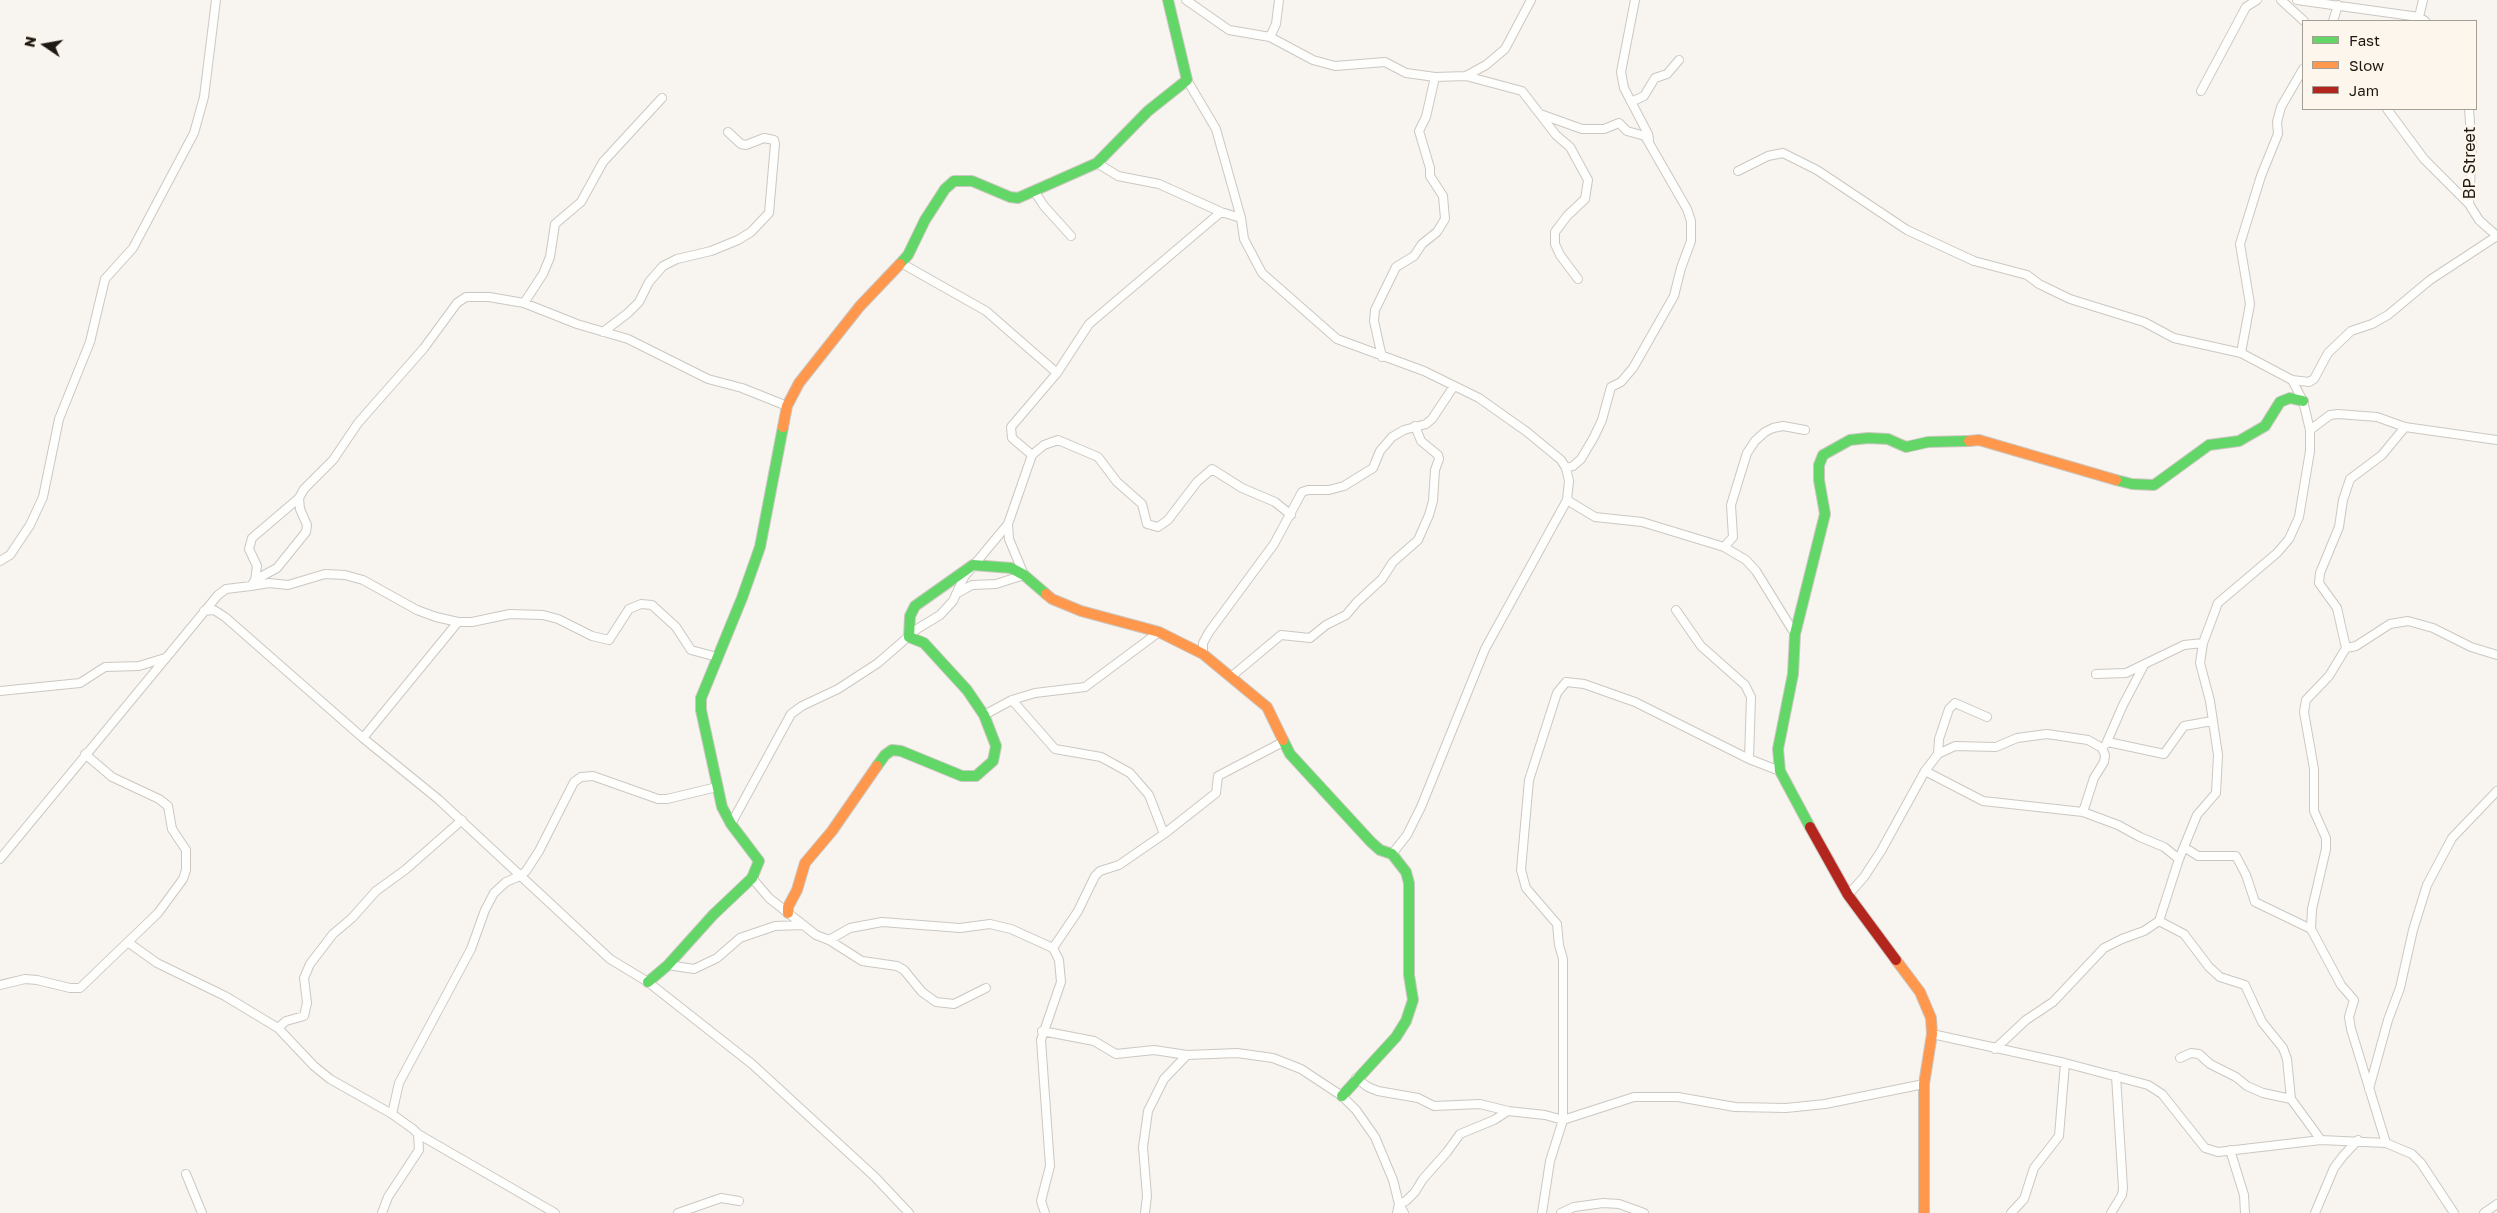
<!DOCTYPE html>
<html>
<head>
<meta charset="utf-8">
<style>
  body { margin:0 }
  #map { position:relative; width:2497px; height:1213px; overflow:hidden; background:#f8f5f0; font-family:"Golos Text",sans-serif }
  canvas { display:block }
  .legend { position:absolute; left:2302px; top:20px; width:175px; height:90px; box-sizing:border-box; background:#fcf6ed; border:1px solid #a49e95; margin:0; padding:6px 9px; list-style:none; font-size:15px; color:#1f1911 }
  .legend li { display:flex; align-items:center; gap:10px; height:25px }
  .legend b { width:25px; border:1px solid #a49e95 }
  .north { position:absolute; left:20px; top:20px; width:50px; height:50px; -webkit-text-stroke:4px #fcf6ed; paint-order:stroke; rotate:282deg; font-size:14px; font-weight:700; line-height:20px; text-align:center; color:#1f1911 }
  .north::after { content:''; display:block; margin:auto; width:18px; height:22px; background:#1f1911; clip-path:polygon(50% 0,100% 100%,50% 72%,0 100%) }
</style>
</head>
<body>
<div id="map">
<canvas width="2497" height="1213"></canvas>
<ul class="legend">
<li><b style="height:6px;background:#63d668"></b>Fast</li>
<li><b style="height:6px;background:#ff974d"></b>Slow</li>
<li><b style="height:6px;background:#b3261e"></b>Jam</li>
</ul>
<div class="north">N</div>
</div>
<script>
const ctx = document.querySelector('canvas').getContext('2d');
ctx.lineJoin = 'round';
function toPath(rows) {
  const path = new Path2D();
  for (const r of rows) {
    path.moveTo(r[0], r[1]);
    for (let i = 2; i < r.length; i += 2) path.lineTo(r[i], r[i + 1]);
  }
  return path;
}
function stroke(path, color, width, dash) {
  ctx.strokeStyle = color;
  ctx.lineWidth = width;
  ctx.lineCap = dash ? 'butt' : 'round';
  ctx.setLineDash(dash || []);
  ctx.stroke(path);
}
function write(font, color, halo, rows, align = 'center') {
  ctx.font = font + ' "Golos Text",sans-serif';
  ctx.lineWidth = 5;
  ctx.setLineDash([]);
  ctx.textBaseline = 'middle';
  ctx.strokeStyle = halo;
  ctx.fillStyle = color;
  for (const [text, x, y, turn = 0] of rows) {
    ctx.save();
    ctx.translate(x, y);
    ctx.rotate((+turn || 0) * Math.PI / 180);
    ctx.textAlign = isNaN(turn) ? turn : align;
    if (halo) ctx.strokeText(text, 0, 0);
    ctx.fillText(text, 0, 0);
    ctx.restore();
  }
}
const street = toPath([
  [1186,0,1229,30,1270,37,1313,60,1335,66,1385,62,1406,73,1435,77,1466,76,1486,65,1505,49,1531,0],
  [1635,0,1621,72,1624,88,1648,134,1649,139],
  [2281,0,2304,21],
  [2297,0,2419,17,2425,21],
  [2419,17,2423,0],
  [2333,21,2338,5],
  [1270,37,1276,24,1279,0],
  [1466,76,1522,91,1556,135,1570,147,1588,180,1585,199,1567,216,1555,232,1555,244,1560,255,1578,279],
  [1187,80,1216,129,1241,218],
  [2201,91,2246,7,2257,0],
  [1631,102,1644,96,1655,78,1667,74,1679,60],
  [2387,109,2424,159,2469,204],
  [2469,109,2472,148,2469,204,2479,220,2497,236],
  [1540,114,1582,129,1604,129,1619,123,1627,131,1645,136,1687,209,1691,221,1691,241,1681,268,1674,296,1633,368,1621,382,1611,387,1602,420,1594,437,1581,459,1573,466,1566,468],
  [1097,163,1118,176,1159,184,1221,212,1241,218,1244,239,1262,273,1337,339,1424,371,1479,398,1527,432,1561,460,1566,468,1569,481,1567,500,1485,649,1421,807,1407,835,1392,854],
  [1738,171,1768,156,1783,153,1817,170,1907,230,1974,261,2027,275,2039,284,2070,299,2144,322,2174,338,2241,353,2292,380,2309,382,2314,379,2328,353,2351,331,2372,324,2388,315,2430,280,2497,236],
  [1034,191,1044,206,1071,236],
  [901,263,986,311,1057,373],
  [524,303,543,274,550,257,555,224,581,202,603,162,662,98],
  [603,332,628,313,639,302,649,282,663,266,677,259,711,251,738,240,751,232,769,213,775,144,774,140,764,138,746,145,741,144,728,132],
  [2241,353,2250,304,2240,244,2261,176,2278,134,2277,122,2281,107,2303,69],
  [1382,357,1374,321,1375,310,1396,267,1414,256,1422,244,1437,232,1445,219,1443,196,1430,176,1430,168,1419,131,1426,117,1435,77],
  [2310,430,2330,415,2338,414,2377,417,2405,427,2497,440],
  [1032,455,1044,445,1058,440,1098,457,1117,482,1142,504,1147,524,1158,527,1168,520,1197,482,1212,469,1242,488,1275,502,1291,515],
  [1567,500,1595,517,1642,522,1724,547,1746,560,1756,571,1795,634],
  [1724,547,1733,537,1731,505,1747,453,1755,441,1765,432,1773,428,1783,426,1805,430],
  [0,561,10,555,30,525,43,497,59,419,90,342,105,279,133,248,194,133,204,97,216,0],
  [255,580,277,568,306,532,307,525,300,509,299,498],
  [251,586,269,583,288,585,325,574,345,575,363,580,417,610,436,617,458,622,472,622,510,614,543,615,558,619,592,636,609,640,629,609,641,604,652,605,676,627,691,650,717,657],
  [956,594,972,585,996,584,1024,575,1009,539,1008,524],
  [1676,610,1701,646,1745,685,1751,697,1749,759],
  [204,611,214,610,225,617,363,738,438,799,610,959,648,982,752,1064,875,1177,909,1213],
  [2346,648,2356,646,2390,624,2408,621,2433,628,2471,647,2497,655],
  [1203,654,1203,643,1209,632,1274,544,1302,492,1308,490,1329,490,1344,486,1373,468,1380,451,1392,437,1404,430,1426,424,1432,419,1454,386],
  [2096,674,2126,673,2184,645,2203,643],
  [1232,676,1281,635,1310,638,1326,625,1346,615,1357,602,1382,579,1393,562,1418,540,1429,515,1433,501,1435,470,1439,459,1438,455,1421,441,1415,426],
  [0,691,80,683,105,667,139,666,165,658],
  [1012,700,1055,749,1101,757,1130,773,1149,795,1164,834],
  [984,715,1012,700,1035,693,1085,687,1159,632],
  [363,738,458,622],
  [2108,742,2164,754,2184,726,2212,721],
  [2106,744,2123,705,2143,667],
  [1938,754,1939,739,1949,709,1955,703,1987,717],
  [1925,771,1983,801,2083,812,2118,825,2140,837,2164,847,2179,859],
  [731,824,791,714,802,706,838,689,878,663,917,629,940,615,953,601,964,577,1008,524,1032,455,1012,438,1011,427,1057,373,1089,324,1221,212],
  [2184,847,2198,856,2236,856,2246,875,2255,902,2311,929],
  [0,859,218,595,226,589,251,586,255,580,257,566,249,549,252,538,299,498,304,489,333,460,358,423,424,348,457,303,466,297,489,297,524,303,577,324,628,339,708,379,742,388,787,406],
  [752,878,769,898,816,935,829,940,862,961,897,966,904,970,922,992,936,1002,954,1004,986,988],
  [1848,895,1864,877,1881,851,1925,771,1938,754,1955,746,1996,747,2017,738,2047,734,2088,740,2102,748,2105,755,2104,762,2094,778,2083,812],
  [2159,921,2184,934,2209,967,2220,977,2245,985,2262,1022,2283,1048,2287,1059,2291,1099,2321,1140],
  [829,940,850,928,882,922,960,928,990,924,1011,929,1053,948,1059,960,1061,982,1041,1040,1050,1166,1041,1201,1045,1213],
  [129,943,157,963,225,996,278,1028,314,1066,330,1079,392,1114,413,1129,418,1134,419,1150,388,1197,382,1213],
  [1053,948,1078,911,1095,876,1100,871,1119,865,1164,834,1216,793,1218,776,1283,742],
  [668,965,694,969,717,958,740,938,775,926,803,925],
  [0,985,25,979,37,980,70,988,80,988,158,913,183,879,186,870,186,850,172,829,168,806,159,799,112,777,85,754],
  [278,1028,286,1021,304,1016,307,1003,304,978,310,964,333,934,352,918,376,891,405,870,462,820],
  [1042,1031,1094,1041,1116,1054,1154,1050,1187,1055,1237,1053,1273,1058,1301,1069,1342,1096,1356,1110,1375,1137,1393,1180,1399,1204,1397,1213],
  [1932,1034,2065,1063,2148,1085,2162,1094,2205,1148,2218,1152,2321,1140,2386,1143,2412,1154,2421,1163,2454,1213],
  [1995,1049,2026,1020,2053,1002,2104,948,2122,939,2144,931,2159,921,2179,859,2197,815,2216,793,2218,755,2210,701,2200,663,2203,643,2218,603,2277,553,2289,539,2299,517,2310,451,2310,430,2303,401,2292,380],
  [2180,1058,2191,1053,2199,1054,2210,1064,2236,1077,2247,1086,2263,1093,2291,1099],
  [1356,1078,1368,1087,1378,1091,1418,1098,1434,1106,1480,1104,1508,1111,1545,1115,1563,1120,1634,1097,1678,1097,1735,1107,1786,1108,1825,1104,1924,1084],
  [2369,1089,2388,1020,2400,988,2413,930,2427,885,2452,838,2497,791],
  [392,1114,399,1083,471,949,485,910,494,893,506,882,520,876,526,871,539,851,574,782,581,777,593,776,658,799,667,799,717,787],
  [418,1134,555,1213],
  [2386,1143,2351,1029,2349,1017,2354,1000,2341,985,2311,929,2312,909,2326,849,2326,838,2314,811,2314,769,2304,712,2306,700,2329,676,2346,648,2337,608,2319,583,2320,573,2339,527,2343,500,2350,479,2382,455,2405,427],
  [2230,1150,2244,1195,2245,1213],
  [186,1174,202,1213],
  [678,1213,721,1198,739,1201],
  [1145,1213,1147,1196,1143,1147,1148,1111,1164,1079,1187,1055],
  [1404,1213,1399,1204,1406,1201,1415,1192,1423,1179,1447,1152,1460,1134,1494,1120,1508,1111],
  [1542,1213,1550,1161,1563,1120,1563,959,1559,945,1557,924,1526,888,1521,870,1529,780,1557,693,1566,682,1584,684,1635,702,1749,759,1780,771],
  [1561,1213,1574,1207,1603,1203,1619,1204,1644,1213],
  [2011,1213,2024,1199,2034,1168,2059,1136,2065,1063],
  [2111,1213,2122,1195,2123,1188,2116,1076],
  [2315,1213,2334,1168,2343,1156,2358,1140],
  [2484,1213,2497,1204]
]);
const fast = toPath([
  [900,264,908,255,925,220,945,189,954,181,972,181,1010,197,1018,198,1097,163,1148,111,1187,80,1168,0],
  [2116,480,2132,484,2154,485,2209,445,2239,441,2265,426,2280,402,2290,398,2303,401],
  [1283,740,1290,754,1371,842,1380,850,1392,854,1406,872,1409,883,1409,975,1413,1000,1406,1021,1396,1037,1342,1096],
  [877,766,885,755,892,750,901,751,962,776,976,776,993,761,996,746,984,715,967,690,924,643,909,637,910,616,915,606,973,565,1011,568,1024,575,1046,594],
  [1810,827,1780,771,1778,749,1793,674,1795,634,1825,514,1819,480,1819,465,1823,455,1850,440,1868,438,1888,439,1906,447,1928,442,1969,441],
  [648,982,668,965,713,915,752,878,759,861,731,824,722,807,701,710,701,698,742,598,760,547,783,427]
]);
const slow = toPath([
  [783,427,787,406,799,383,860,306,900,264],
  [1969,441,1979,440,2116,480],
  [1046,594,1052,599,1081,611,1159,632,1203,654,1267,707,1283,740],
  [788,913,788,907,797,890,805,863,832,831,877,766],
  [1896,960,1920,992,1931,1018,1932,1034,1924,1084,1924,1213]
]);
const jam = toPath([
  [1810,827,1848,895,1896,960]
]);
stroke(street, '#ccc7c1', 10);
stroke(fast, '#ccc7c1', 12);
stroke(slow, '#ccc7c1', 12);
stroke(jam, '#ccc7c1', 12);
stroke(street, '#fefefd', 8);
stroke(fast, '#63d668', 10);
stroke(slow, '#ff974d', 10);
stroke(jam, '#b3261e', 10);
write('16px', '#1f1911', '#fcf6ed', [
  ["BP Street",2470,163,-90]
]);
</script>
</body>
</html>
